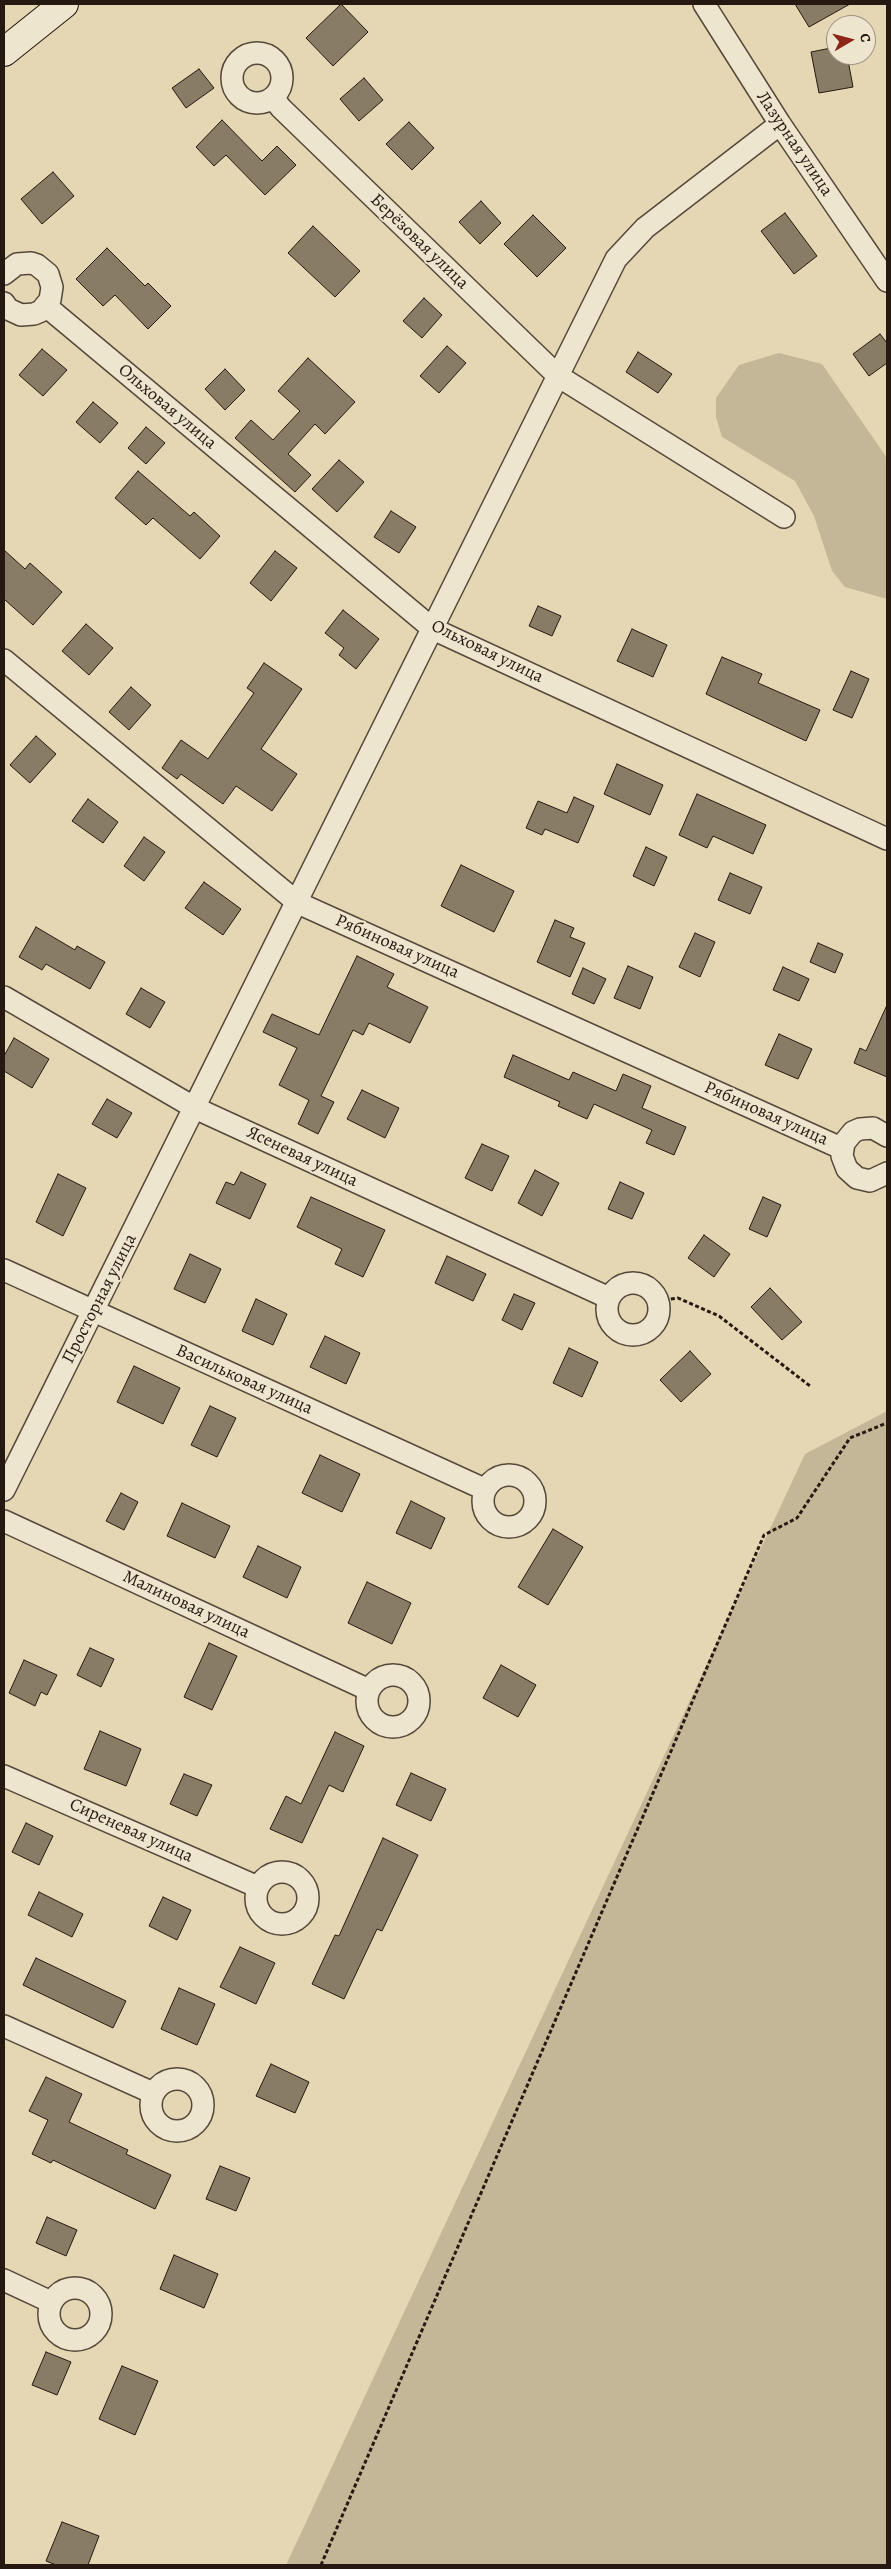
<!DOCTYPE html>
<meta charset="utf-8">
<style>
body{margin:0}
#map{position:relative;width:891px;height:2569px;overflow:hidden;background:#e5d7b3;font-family:Alegreya,serif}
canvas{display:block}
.frame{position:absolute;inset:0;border:5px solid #251911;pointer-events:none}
.north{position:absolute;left:826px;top:15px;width:50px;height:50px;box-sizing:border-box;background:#eee5ce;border:1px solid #9e9382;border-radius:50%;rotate:82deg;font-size:14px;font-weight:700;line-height:20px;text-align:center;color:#251911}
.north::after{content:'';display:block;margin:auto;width:18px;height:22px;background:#8f2418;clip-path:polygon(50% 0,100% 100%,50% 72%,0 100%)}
</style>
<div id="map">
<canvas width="891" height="2569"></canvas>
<div class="frame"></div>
<div class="north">С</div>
</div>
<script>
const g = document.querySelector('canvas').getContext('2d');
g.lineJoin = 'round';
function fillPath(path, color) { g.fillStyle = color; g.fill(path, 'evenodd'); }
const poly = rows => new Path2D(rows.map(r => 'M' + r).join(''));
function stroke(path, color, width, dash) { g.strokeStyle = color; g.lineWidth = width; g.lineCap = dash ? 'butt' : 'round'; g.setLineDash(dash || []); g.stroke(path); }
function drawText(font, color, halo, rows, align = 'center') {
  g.font = font + ' Alegreya,serif'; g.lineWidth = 4; g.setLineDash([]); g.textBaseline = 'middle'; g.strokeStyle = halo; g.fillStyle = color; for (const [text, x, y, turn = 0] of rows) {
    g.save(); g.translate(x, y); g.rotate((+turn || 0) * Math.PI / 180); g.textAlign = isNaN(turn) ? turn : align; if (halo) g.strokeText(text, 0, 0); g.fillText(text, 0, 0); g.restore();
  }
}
fillPath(poly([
 [779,353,822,364,887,458,887,599,845,587,832,571,814,516,795,481,722,437,716,417,716,398,739,365],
 [887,1411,887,2565,286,2565,805,1454]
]), '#c4b797');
const building = poly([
 [341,4,368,32,333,66,306,38,341,4],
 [795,4,850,4,809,27,795,4],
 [836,47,836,55,847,55,853,87,819,93,811,52,836,47],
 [199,69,214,88,186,108,172,88,199,69],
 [364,78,383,100,359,121,340,99,364,78],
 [222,120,262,161,277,146,296,165,265,195,226,155,214,166,196,147,222,120],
 [409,122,434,148,412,170,386,144,409,122],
 [53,172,74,196,42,224,21,199,53,172],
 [481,201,501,223,480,244,459,222,481,201],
 [785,213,817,256,794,274,761,231,785,213],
 [533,215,566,248,537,277,504,244,533,215],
 [313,226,360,271,335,297,288,253,313,226],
 [107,248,145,286,148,283,171,306,148,329,115,295,103,306,76,279,107,248],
 [424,298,442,315,422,338,403,321,424,298],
 [880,334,887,343,887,363,869,376,853,354,880,334],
 [447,346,466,363,439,393,420,376,447,346],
 [42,349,67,370,43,396,19,375,42,349],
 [638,352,672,374,658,393,626,372,638,352],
 [308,358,355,402,325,434,315,424,288,454,311,475,295,492,235,438,251,420,273,440,300,411,278,391,308,358],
 [225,369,245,390,225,410,205,389,225,369],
 [93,402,118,423,100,443,76,422,93,402],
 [146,427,165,443,146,464,128,448,146,427],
 [339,460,364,482,337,512,312,489,339,460],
 [138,471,190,516,194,512,220,536,200,559,153,518,146,525,115,498,138,471],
 [391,511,416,527,399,553,374,537,391,511],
 [4,550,25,569,30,563,62,592,33,625,4,599,4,550],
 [275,551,297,568,271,601,250,583,275,551],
 [538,606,561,616,552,636,529,626,538,606],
 [343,610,379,639,356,669,339,655,344,648,325,633,343,610],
 [86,624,113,648,89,675,62,651,86,624],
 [632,629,667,645,653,677,617,661,632,629],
 [722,657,762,674,758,683,820,710,806,741,706,694,722,657],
 [264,663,302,689,261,749,297,774,272,811,236,786,223,804,181,774,177,779,162,768,181,740,208,759,254,693,247,688,264,663],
 [851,671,869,679,852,718,833,710,851,671],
 [131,687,151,705,129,730,109,712,131,687],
 [36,736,56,754,30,783,10,765,36,736],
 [617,764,663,785,650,815,604,794,617,764],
 [697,794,766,825,753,854,713,836,707,848,679,835,697,794],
 [574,797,594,806,578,843,545,829,542,835,526,828,538,801,567,813,574,797],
 [88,799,118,822,103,843,72,821,88,799],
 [144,837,165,852,144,881,124,866,144,837],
 [646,847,667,857,654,886,633,876,646,847],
 [461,865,514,891,494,932,441,906,461,865],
 [730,873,762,887,750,914,718,900,730,873],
 [204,882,241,909,223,935,185,908,204,882],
 [555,920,574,928,570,937,585,943,570,977,537,962,555,920],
 [36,927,75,950,77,946,105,962,90,989,46,964,42,970,19,957,36,927],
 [695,933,715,942,700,977,679,967,695,933],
 [818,943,843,954,835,973,810,962,818,943],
 [357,956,394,974,387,987,428,1007,410,1043,369,1023,363,1035,353,1030,321,1096,334,1102,318,1134,298,1124,309,1100,279,1085,297,1048,263,1032,272,1014,319,1035,357,956],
 [628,966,653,977,640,1009,614,998,628,966],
 [783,967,809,979,799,1001,773,990,783,967],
 [583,968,606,979,594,1004,572,994,583,968],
 [141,988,165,1002,150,1028,126,1014,141,988],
 [887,1005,887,1077,854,1063,860,1048,866,1051,887,1005],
 [779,1034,812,1049,798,1079,765,1065,779,1034],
 [14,1038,49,1059,32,1088,4,1071,4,1056,14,1038],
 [513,1055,569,1080,573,1072,616,1091,623,1074,651,1086,642,1108,686,1127,674,1155,646,1143,652,1130,594,1104,587,1119,558,1106,560,1102,504,1077,513,1055],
 [362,1090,399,1108,385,1138,347,1119,362,1090],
 [107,1099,132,1113,117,1138,92,1124,107,1099],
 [482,1144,509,1156,492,1191,465,1178,482,1144],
 [535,1170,559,1183,542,1216,518,1203,535,1170],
 [241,1172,266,1184,250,1219,216,1203,226,1182,234,1185,241,1172],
 [58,1174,86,1188,63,1236,36,1222,58,1174],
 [620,1182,644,1193,632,1219,608,1209,620,1182],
 [311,1197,385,1230,363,1277,335,1264,342,1249,297,1227,311,1197],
 [763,1197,781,1205,767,1237,749,1229,763,1197],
 [704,1235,730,1254,714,1277,688,1258,704,1235],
 [190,1254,221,1269,205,1303,174,1289,190,1254],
 [447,1256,486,1274,473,1301,435,1283,447,1256],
 [770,1288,802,1322,782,1340,751,1307,770,1288],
 [514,1294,535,1303,522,1330,502,1320,514,1294],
 [256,1299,287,1314,273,1345,242,1331,256,1299],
 [325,1336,360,1353,346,1384,310,1367,325,1336],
 [569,1348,598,1362,582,1397,553,1383,569,1348],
 [690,1351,711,1374,681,1402,660,1380,690,1351],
 [134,1366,180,1388,163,1424,117,1402,134,1366],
 [210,1406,236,1418,217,1457,191,1445,210,1406],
 [320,1455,360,1474,342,1512,302,1493,320,1455],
 [121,1493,138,1502,124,1530,106,1521,121,1493],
 [411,1501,445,1518,431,1549,396,1533,411,1501],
 [182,1503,230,1526,215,1558,167,1536,182,1503],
 [553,1529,583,1547,548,1605,518,1587,553,1529],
 [258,1546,301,1567,287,1598,243,1577,258,1546],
 [367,1582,411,1603,392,1644,348,1623,367,1582],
 [209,1643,237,1656,212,1710,184,1697,209,1643],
 [90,1648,114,1659,101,1687,77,1675,90,1648],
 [24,1660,57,1675,47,1695,41,1692,35,1706,9,1693,24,1660],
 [501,1665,536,1685,518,1717,483,1698,501,1665],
 [100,1731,141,1749,126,1786,84,1769,100,1731],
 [335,1732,364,1746,343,1792,329,1785,302,1843,270,1829,286,1796,301,1804,335,1732],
 [411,1773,446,1789,431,1821,396,1805,411,1773],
 [184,1774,212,1785,197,1816,170,1804,184,1774],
 [26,1823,53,1836,39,1865,12,1852,26,1823],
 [383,1838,418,1855,382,1931,377,1929,344,1999,312,1984,335,1935,339,1936,383,1838],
 [39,1892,83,1914,72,1937,28,1915,39,1892],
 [163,1897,191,1910,177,1940,149,1926,163,1897],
 [240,1947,275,1963,256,2004,220,1987,240,1947],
 [36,1958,126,2001,113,2028,23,1985,36,1958],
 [179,1988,215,2004,197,2045,161,2029,179,1988],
 [271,2064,309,2082,295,2113,256,2096,271,2064],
 [46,2077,82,2094,69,2122,128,2150,126,2154,171,2175,155,2209,53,2160,51,2163,32,2154,48,2120,29,2111,46,2077],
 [220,2166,250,2178,236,2211,206,2199,220,2166],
 [47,2217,77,2230,66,2256,36,2243,47,2217],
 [174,2255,218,2274,204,2308,160,2289,174,2255],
 [46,2352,71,2362,57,2395,32,2385,46,2352],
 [122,2366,158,2381,135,2435,99,2419,122,2366],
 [62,2522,99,2536,88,2565,56,2565,46,2561,62,2522]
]);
fillPath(building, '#897c65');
stroke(building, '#251911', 1);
const street = poly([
 [704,4,780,124,887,281],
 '232 78a25 25 0 1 1 50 0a25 25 0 1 1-50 0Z',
 [273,98,281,108,558,376,784,517],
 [4,274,17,264,31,263,37,265,48,274,52,287,50,300,41,311,34,314,21,315,8,309,4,303],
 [46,306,433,629,887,839],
 [4,660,298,903,843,1149],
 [4,997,195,1108,609,1298],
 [887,1136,873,1128,860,1129,853,1132,844,1143,842,1156,847,1169,857,1178,870,1181,887,1173],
 [4,1270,484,1489],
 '607 1309a26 26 0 1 1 52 0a26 26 0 1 1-52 0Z',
 '483 1501a26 26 0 1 1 52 0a26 26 0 1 1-52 0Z',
 [4,1490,616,259,645,228,780,124],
 [4,1521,369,1690],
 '367 1701a26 26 0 1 1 52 0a26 26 0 1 1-52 0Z',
 [4,1776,258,1887],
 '256 1898a26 26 0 1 1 52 0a26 26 0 1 1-52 0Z',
 [4,2026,153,2093],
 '151 2105a26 26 0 1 1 52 0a26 26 0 1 1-52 0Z',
 [4,2280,51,2302],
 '49 2314a26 26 0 1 1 52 0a26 26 0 1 1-52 0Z'
]);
const secondary = poly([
 [4,52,64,4]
]);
stroke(street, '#55483a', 24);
stroke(secondary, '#251911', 30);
stroke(poly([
 [658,1301,678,1298,719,1316,810,1386],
 [321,2565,764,1535,797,1518,850,1438,887,1423]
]), '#251911', 3, [4, 2.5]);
stroke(street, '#eee5ce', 21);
stroke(secondary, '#eee5ce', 28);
drawText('18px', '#251911', '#eee5ce', [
 ["Лазурная улица",794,144,56],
 ["Берёзовая улица",419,242,44],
 ["Ольховая улица",167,407,40],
 ["Ольховая улица",487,652,26],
 ["Рябиновая улица",397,947,24],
 ["Рябиновая улица",766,1114,24],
 ["Ясеневая улица",302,1157,25],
 ["Просторная улица",100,1299,-63],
 ["Васильковая улица",244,1380,24],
 ["Малиновая улица",186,1605,25],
 ["Сиреневая улица",131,1831,24]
]);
</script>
